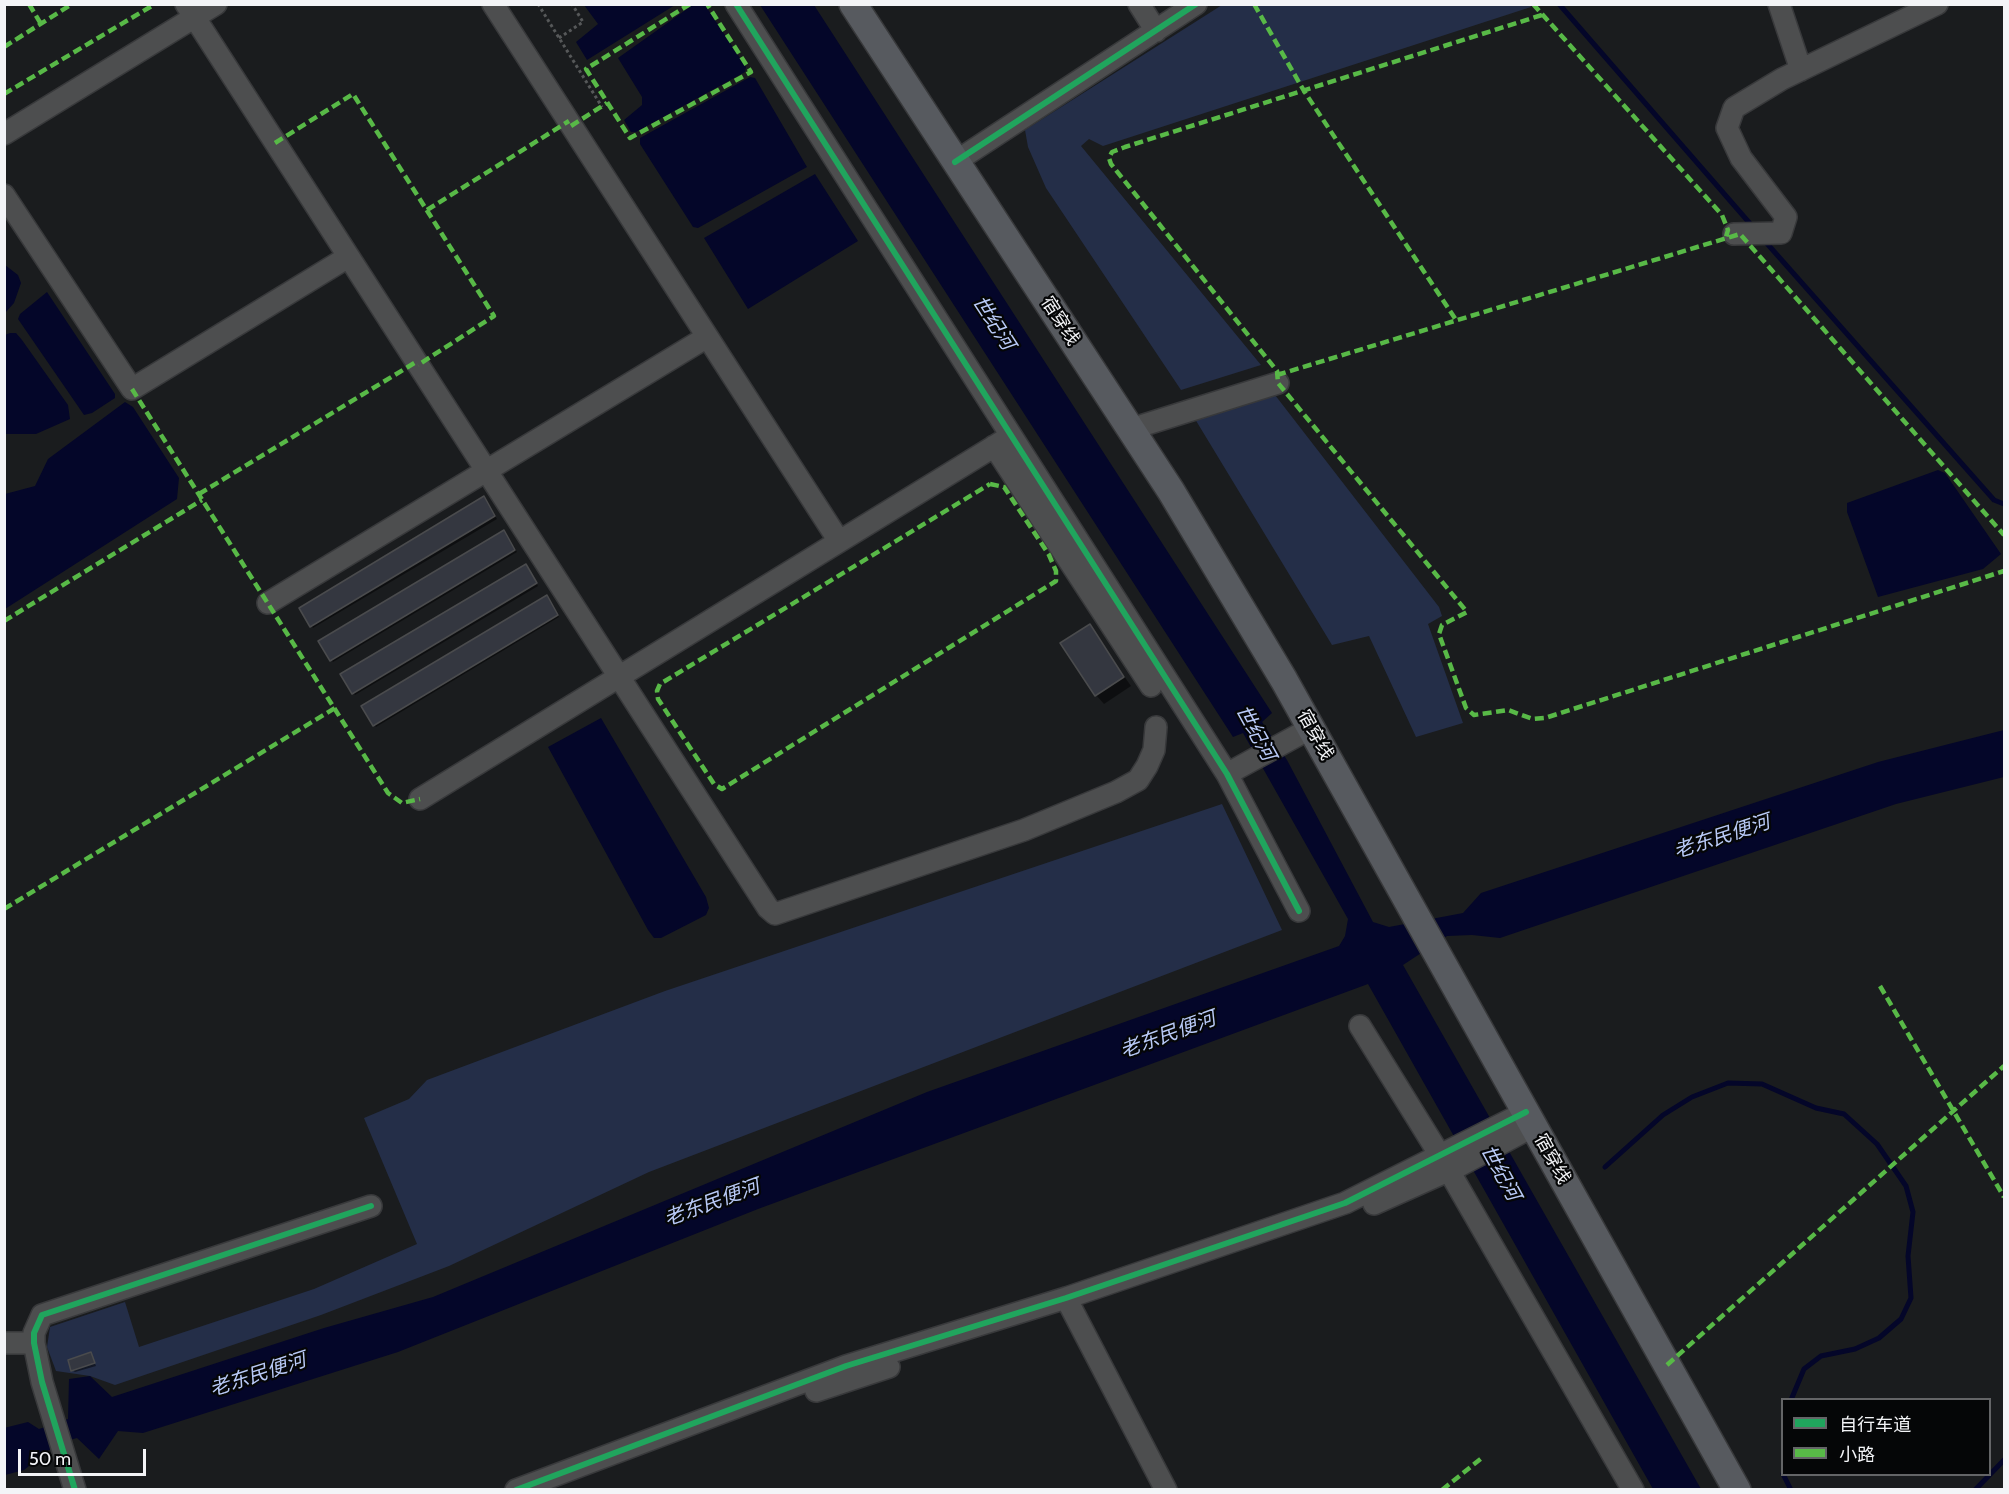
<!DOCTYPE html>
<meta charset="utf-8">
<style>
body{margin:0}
#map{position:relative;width:2009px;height:1494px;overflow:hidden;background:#1a1c1e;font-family:Cabin,"Noto Sans SC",sans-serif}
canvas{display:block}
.frame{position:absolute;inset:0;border:6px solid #f3f4f7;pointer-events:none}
.legend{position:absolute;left:1781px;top:1398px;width:210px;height:78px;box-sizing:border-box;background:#050607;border:2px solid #646567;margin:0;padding:8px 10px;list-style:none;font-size:18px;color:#f3f4f7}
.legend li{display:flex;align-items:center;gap:12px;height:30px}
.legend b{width:30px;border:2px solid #646567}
.scale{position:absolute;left:18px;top:1449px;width:128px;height:27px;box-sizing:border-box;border:3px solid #f3f4f7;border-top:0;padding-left:8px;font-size:18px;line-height:21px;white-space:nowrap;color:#f3f4f7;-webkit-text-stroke:4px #050607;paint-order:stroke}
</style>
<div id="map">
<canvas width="2009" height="1494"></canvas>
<div class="frame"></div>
<ul class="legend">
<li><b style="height:8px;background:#20a55d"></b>自行车道</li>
<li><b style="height:8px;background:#58b947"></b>小路</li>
</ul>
<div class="scale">50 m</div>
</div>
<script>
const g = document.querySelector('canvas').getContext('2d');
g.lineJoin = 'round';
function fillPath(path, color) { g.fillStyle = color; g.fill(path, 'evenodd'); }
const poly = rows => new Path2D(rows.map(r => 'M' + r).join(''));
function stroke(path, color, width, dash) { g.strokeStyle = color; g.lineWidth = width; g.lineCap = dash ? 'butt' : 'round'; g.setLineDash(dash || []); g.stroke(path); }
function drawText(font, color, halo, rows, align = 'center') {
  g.font = font + ' Cabin,"Noto Sans SC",sans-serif'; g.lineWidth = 4.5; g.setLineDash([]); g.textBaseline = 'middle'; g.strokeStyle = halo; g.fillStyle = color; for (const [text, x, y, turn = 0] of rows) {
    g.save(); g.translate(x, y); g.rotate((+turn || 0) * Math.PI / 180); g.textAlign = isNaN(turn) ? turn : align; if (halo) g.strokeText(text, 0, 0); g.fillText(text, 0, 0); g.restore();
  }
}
fillPath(poly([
 [1529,4,1531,7,1103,146,1089,139,1081,146,1261,365,1181,390,1046,188,1028,147,1025,130,1222,5],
 [1266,395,1275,395,1439,607,1442,616,1428,624,1463,723,1416,737,1369,636,1332,645,1195,419],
 [1222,804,1282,930,649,1172,449,1266,321,1315,115,1385,90,1376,56,1371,47,1347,50,1327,125,1302,139,1347,314,1289,417,1244,364,1118,409,1099,427,1080,665,991]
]), '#242e48');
fillPath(poly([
 [694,4,705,5,746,67,745,72,636,132,631,132,624,120,642,105,642,97,618,58],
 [584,5,675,5,587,60,576,42,598,24],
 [760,5,814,5,1272,713,1262,722,1287,760,1373,922,1389,927,1463,913,1481,893,1878,762,2004,730,2004,777,1896,804,1500,938,1472,935,1447,936,1403,965,1701,1489,1653,1489,1368,984,758,1209,398,1352,143,1433,118,1431,99,1459,77,1438,58,1443,24,1470,5,1475,4,1428,28,1422,39,1429,68,1419,69,1379,90,1376,112,1397,324,1328,433,1297,927,1092,1339,946,1345,936,1348,919,1243,733,1233,737],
 [750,77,755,78,807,167,698,228,693,227,640,144,640,138],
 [815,174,858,241,748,309,704,238],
 [5,265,18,275,21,283,14,303,5,313],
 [47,292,115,394,115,398,92,413,84,415,18,319,20,314],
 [10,333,16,333,22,340,68,405,70,419,36,434,5,434,5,335],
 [125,402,133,407,179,478,177,499,5,609,5,494,35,486,48,459],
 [1938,470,1945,473,2001,554,1983,569,1878,597,1847,512,1847,503],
 [601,718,706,897,709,908,706,915,661,938,654,938,648,930,548,747]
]), '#040629');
fillPath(poly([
 [486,501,497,519,313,628,311,626,301,608],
 [506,534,517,552,333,662,331,660],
 [528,568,538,586,355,695,353,693],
 [549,599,559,617,376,727,374,725],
 [1089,626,1131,686,1104,704,1096,695],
 [91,1354,96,1366,75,1372,72,1370]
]), '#0007');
stroke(poly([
 [1559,4,1753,227],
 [1763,239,1994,500,2004,504],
 [1605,1167,1663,1115,1692,1097,1728,1083,1762,1084,1816,1108,1844,1114,1877,1144,1906,1186,1913,1212,1908,1256,1911,1298,1901,1319,1879,1338,1855,1349,1821,1356,1804,1369,1791,1400],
 [1783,1474,1791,1490],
 [1975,1490,2004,1460]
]), '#040629', 5);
const building = poly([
 [484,496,495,516,310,627,299,608,484,496],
 [504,530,515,550,330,661,318,641,504,530],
 [526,564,537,583,352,694,340,674,526,564],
 [547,595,558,615,373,726,361,706,547,595],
 [1090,624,1124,677,1095,696,1060,643,1090,624],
 [91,1352,95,1363,71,1371,68,1360,91,1352]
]);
fillPath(building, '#343740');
stroke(building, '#4a4b4d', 1.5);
const minor = poly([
 [186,4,768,908,775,914,1024,830,1116,792,1138,780,1147,766,1154,750,1156,727],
 [493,4,839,541],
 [736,4,1227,774,1299,911],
 [1139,4,1156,31],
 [1779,4,1801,70],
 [4,134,216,4],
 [955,162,1196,4],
 [4,195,132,389,348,257],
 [1734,234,1781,233,1786,217,1741,158,1727,128,1734,108,1782,79,1937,4],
 [1131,429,1278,383],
 [994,446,1151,686],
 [268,603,707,337],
 [1227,774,1311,728],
 [420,799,1011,436],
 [1360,1026,1441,1157,1633,1490],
 [1374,1204,1459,1166,1534,1126],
 [1066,1298,1166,1490],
 [4,1343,34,1343],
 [816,1391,889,1367],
 [75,1490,42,1382,34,1343,34,1333,42,1315,371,1206],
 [516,1490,846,1366,1066,1298,1345,1203,1526,1112]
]);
const major = poly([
 [853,4,1171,491,1284,680,1737,1490]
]);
stroke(minor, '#38393b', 24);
stroke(major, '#38393b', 30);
stroke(poly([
 [538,4,602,107],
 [559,38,583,22,572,4]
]), '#565859', 3, [3, 3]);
stroke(minor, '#4d4e4f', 21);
stroke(major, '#575a5f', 27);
stroke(poly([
 [29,4,41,24],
 [690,4,586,69,630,138,751,72,707,4],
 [1254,4,1304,91,1456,320],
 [1533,4,1722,215,1728,230,1726,237],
 [1542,15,1125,147,1112,152,1109,158,1111,164,1277,371,1278,383,1467,612,1442,625,1439,634,1466,708,1474,715,1508,710,1533,719,1545,718,2004,571],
 [4,47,72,4],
 [4,94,155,4],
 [571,126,607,103],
 [275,143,353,94,494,316,418,365],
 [427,210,569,121],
 [1277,375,1740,234,2004,535],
 [132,389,388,793,402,803,420,799],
 [990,484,1004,487,1049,555,1056,571,1056,581,722,789,714,784,658,699,657,691,660,684,990,484],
 [199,494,416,362],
 [4,621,202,500],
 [4,909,335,708],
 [1880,986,2004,1197],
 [1667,1365,2004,1066],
 [1442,1490,1483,1457]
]), '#58b947', 4.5, [9, 4.5]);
stroke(poly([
 [736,4,1227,774,1299,911],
 [955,162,1196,4],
 [75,1490,42,1382,34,1343,34,1333,42,1315,371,1206],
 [516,1490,846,1366,1066,1298,1345,1203,1526,1112]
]), '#20a55d', 6);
drawText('18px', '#f3f4f7', '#050607', [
 ["宿穿线",1060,321,57],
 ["宿穿线",1315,735,61],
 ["宿穿线",1552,1159,61]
]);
drawText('italic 20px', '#b9caf7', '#050607', [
 ["世纪河",993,323,57],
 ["世纪河",1255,733,61],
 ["老东民便河",1722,837,-18],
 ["老东民便河",1168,1035,-20],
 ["世纪河",1500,1173,61],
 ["老东民便河",712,1203,-20],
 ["老东民便河",258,1375,-18]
]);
</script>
